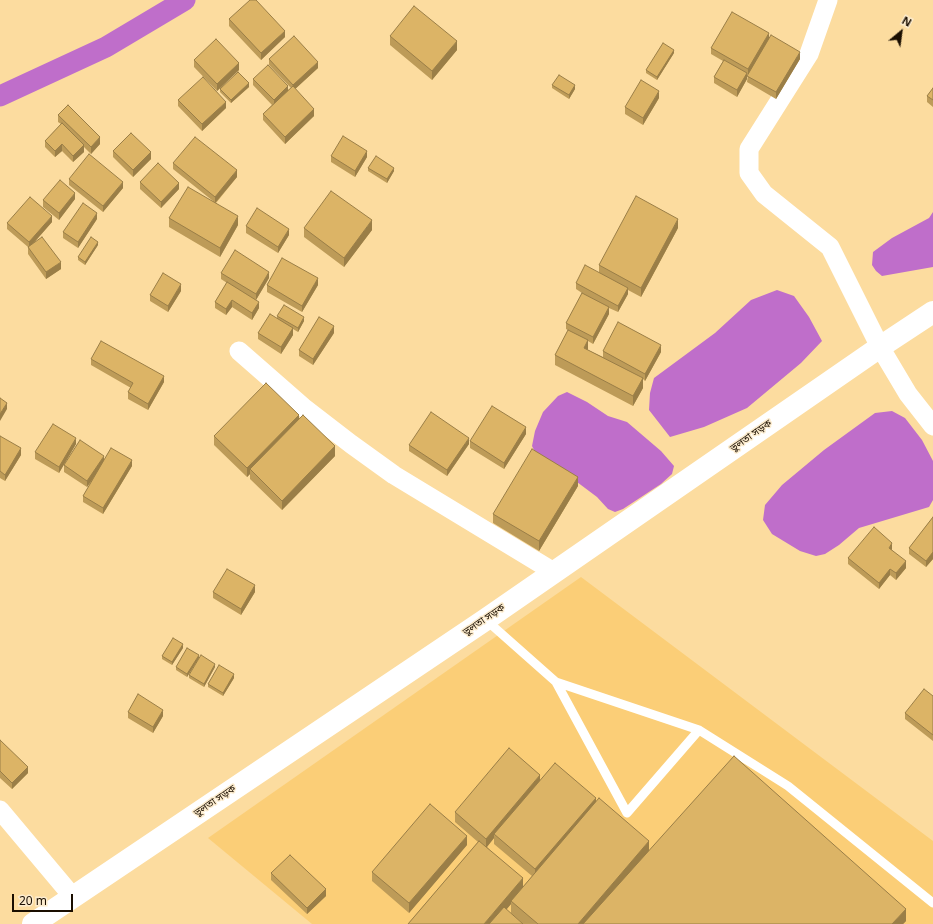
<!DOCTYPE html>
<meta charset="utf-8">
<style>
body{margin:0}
#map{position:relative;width:933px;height:924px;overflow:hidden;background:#fcdc9f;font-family:"Noto Sans",sans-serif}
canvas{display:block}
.north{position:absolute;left:881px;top:12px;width:40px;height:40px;-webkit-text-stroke:3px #fcecce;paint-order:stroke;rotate:29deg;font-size:11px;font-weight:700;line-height:16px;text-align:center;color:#1a0e00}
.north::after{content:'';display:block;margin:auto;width:14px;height:18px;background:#1a0e00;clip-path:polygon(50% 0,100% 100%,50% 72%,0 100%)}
.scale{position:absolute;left:12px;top:894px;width:61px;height:18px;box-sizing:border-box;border:2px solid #1a0e00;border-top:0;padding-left:5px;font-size:12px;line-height:14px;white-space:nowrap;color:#1a0e00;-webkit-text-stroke:3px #fcecce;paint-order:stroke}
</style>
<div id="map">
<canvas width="933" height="924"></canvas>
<div class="north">N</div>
<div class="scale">20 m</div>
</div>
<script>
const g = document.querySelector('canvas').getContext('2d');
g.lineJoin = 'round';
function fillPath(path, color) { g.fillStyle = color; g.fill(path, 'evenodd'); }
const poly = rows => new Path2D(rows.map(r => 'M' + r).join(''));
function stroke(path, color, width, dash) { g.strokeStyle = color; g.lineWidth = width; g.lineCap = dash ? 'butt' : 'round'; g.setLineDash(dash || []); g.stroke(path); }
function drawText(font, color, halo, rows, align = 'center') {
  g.font = font + ' "Noto Sans","Noto Sans Bengali",sans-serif'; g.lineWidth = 3; g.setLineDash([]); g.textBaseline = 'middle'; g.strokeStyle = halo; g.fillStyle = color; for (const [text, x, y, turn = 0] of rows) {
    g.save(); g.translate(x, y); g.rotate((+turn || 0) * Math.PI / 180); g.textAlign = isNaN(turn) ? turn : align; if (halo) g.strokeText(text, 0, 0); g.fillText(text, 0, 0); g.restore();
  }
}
fillPath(poly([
 [581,577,933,841,933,924,312,924,208,838]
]), '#fbce77');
fillPath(poly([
 [933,212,933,267,882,276,876,271,872,265,873,252,892,238,929,218],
 [777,290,794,296,809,317,822,341,801,363,747,408,704,427,670,437,649,410,650,393,654,378,715,333,751,300],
 [567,392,587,402,608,416,627,422,661,451,674,466,672,474,661,484,623,509,615,512,608,509,597,497,577,482,537,456,532,446,535,431,543,412,558,396],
 [892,411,905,418,922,440,933,461,933,500,929,507,859,528,839,545,825,554,816,556,800,551,772,534,763,520,765,505,782,485,824,450,875,413]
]), '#bf6eca');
stroke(poly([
 [0,96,106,47,185,0]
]), '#bf6eca', 21);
stroke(poly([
 [486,620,556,682,627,813,699,730],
 [556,682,699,730,788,786,933,903]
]), '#fff', 9);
stroke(poly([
 [828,0,809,54,749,149,749,173,764,194,830,247,880,347,908,394,933,426],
 [239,351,303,407,351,444,394,475,554,572],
 [0,810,73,897]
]), '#fff', 19);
stroke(poly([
 [33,924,485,620,880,347,933,312]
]), '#fff', 22);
fillPath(poly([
 [229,19,285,37,261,60,229,26],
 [390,36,457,50,432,80,390,45],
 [769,39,800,59,776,99,747,82,748,75,747,74,747,79,737,97,714,83,714,77,723,61,711,54,711,48],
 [674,53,657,80,646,73,646,70],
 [269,59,318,68,295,89,314,116,285,144,263,120,263,114,272,105,253,85,253,79,288,90,291,88,269,65],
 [194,60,239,70,217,91,194,67],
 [552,85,575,89,569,99,552,88],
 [249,87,231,103,220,92,220,89],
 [933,88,933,107,927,102,927,96],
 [659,98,643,125,625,114,625,107],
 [178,100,226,108,202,131,178,106],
 [58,115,100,144,91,154,84,147,84,152,73,162,62,151,55,157,45,147,45,141,61,124,58,122],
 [113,151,151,159,133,177,113,157],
 [331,156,367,157,355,177,331,162],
 [173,163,237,177,216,203,238,225,220,257,169,227,169,218,213,201,173,169],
 [368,168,394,171,387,183,368,171],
 [69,179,123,188,103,212,69,185],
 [140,182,179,189,161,208,140,189],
 [75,199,59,220,43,207,43,200],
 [97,219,78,248,63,238,63,232],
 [52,222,33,244,61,269,46,279,28,254,28,247,7,229,7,223],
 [246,226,289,235,278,253,246,233],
 [304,228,372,230,344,267,304,237],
 [678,228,641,297,628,290,628,294,618,312,609,308,609,314,593,344,588,341,588,350,603,357,603,351,661,352,645,381,643,379,643,388,633,406,555,365,555,355,568,330,566,329,566,323,582,293,576,289,576,283,599,272,599,265],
 [98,245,85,265,78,260,78,257],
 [221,273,269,278,256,300,259,308,252,320,232,307,226,315,215,308,215,302,227,283,221,279],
 [267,285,318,285,302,312,267,292],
 [181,291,168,312,150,301,150,295],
 [277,316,304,321,298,332,293,329,293,335,281,354,258,339,258,333,277,318],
 [334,333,313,365,299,356,299,350],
 [91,359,164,382,148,410,128,399,128,392,131,388,91,365],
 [299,419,335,456,282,510,250,479,250,474,247,477,214,445,214,436],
 [526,434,504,469,470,448,470,441],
 [0,436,21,455,5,481,0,478],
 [76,444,59,473,35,459,35,452],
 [469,444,447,476,409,451,409,445],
 [104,460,132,466,103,514,83,502,83,496,92,481,87,487,64,472,64,465],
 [578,486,539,551,493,523,493,514],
 [933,517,933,559,926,567,909,554,909,548],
 [892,549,892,550,906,568,896,580,890,575,879,589,848,564,848,558],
 [213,592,255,592,241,615,213,598],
 [183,648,172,665,162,659,162,656],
 [199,658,187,677,176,670,176,667],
 [215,667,204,687,189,678,189,675],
 [234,678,223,696,208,687,208,684],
 [933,696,933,741,905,719,905,713],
 [128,712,163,716,153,733,128,718],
 [0,740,28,773,12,789,0,778],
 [540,781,596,801,649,850,906,921,903,924,523,924,511,913,511,904,506,910,408,924,478,842,455,822,455,812],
 [494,838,494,844,532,876,523,887,487,847],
 [467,845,409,913,372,881,372,872],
 [271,873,326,896,307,914,271,880]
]), '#bd9b58');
fillPath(poly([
 [285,31,285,37,261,60,261,53],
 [769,33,769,39,748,75,748,69],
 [457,41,457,50,432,80,432,71],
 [674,50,674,53,657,80,657,77],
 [800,52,800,59,776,99,776,92],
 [318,62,318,68,293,91,293,85],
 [239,63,239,70,217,91,217,84],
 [747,73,747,79,737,97,737,90],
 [249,83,249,87,231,103,231,100],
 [575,85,575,89,569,99,569,95],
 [288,86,288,92,274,106,274,100],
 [659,91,659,98,643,125,643,118],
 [226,102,226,108,202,131,202,124],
 [314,109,314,116,285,144,285,137],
 [100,137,100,144,91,154,91,147],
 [62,144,62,151,55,157,55,151],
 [84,145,84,152,73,162,73,156],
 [367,151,367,157,355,177,355,171],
 [151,152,151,159,133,177,133,170],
 [394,168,394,171,387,183,387,179],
 [237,170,237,177,215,203,215,197],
 [123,182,123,188,103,212,103,206],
 [179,183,179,189,161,208,161,202],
 [75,193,75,199,59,220,59,213],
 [97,213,97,219,78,248,78,242],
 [52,216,52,222,29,248,29,242],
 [238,216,238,225,220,257,220,248],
 [678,219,678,228,641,297,641,288],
 [372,220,372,230,344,267,344,258],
 [289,229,289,235,278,253,278,247],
 [98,242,98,245,85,265,85,262],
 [61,262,61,269,46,279,46,272],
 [269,272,269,278,256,300,256,294],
 [318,278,318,285,302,312,302,306],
 [181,284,181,291,168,312,168,306],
 [628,288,628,294,618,312,618,306],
 [232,300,232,307,226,315,226,309],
 [259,302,259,308,252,320,252,313],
 [609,307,609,314,593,344,593,337],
 [304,317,304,321,298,332,298,328],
 [334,326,334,333,313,365,313,359],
 [293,328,293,335,281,354,281,347],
 [588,340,588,349,584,357,584,348],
 [661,345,661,352,645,381,645,374],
 [164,376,164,382,148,410,148,404],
 [643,378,643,388,633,406,633,396],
 [7,403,7,409,0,421,0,414],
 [299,415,299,424,250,469,250,474,247,477,247,468],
 [526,427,526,434,504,469,504,463],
 [76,438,76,444,59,473,59,467],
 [469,438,469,444,447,476,447,470],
 [335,446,335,456,282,510,282,501],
 [21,448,21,455,5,481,5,475],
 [104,456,104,462,87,487,87,481],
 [132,460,132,466,103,514,103,508],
 [578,477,578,486,539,551,539,541],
 [892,543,892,549,889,554,889,548],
 [933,552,933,559,926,567,926,561],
 [906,561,906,568,896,580,896,573],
 [890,569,890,575,879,589,879,583],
 [255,585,255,592,241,615,241,609],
 [183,644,183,648,172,665,172,662],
 [199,655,199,658,187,677,187,674],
 [215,664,215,667,204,687,204,684],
 [234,674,234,678,223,696,223,693],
 [163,710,163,716,153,733,153,727],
 [28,767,28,773,12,789,12,783],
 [540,775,540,784,494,834,494,838,486,848,486,839],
 [596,798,596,808,535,879,535,869],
 [467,836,467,845,409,913,409,903],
 [649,841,649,853,588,924,578,924],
 [523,878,523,890,511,901,511,904,494,924,484,924],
 [326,889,326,896,307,914,307,908],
 [906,909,906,921,903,924,892,924]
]), '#9a7e47');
const building = poly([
 [250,0,256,0,285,31,261,53,229,19,250,0],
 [414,6,457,41,432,71,390,36,414,6],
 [732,12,769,33,748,69,711,48,732,12],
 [771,35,800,52,776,92,747,76,771,35],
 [294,36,318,62,293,85,269,59,294,36],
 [216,39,239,63,217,84,194,60,216,39],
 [663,43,674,50,657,77,646,70,663,43],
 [724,60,747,73,737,90,714,77,724,60],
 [268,65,288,86,274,100,253,79,268,65],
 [238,72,249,83,231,100,220,89,238,72],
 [559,75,575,85,569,95,552,85,559,75],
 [203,77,226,102,202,124,178,100,203,77],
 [641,80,659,91,643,118,625,107,641,80],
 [293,86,314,109,285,137,263,114,293,86],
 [933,88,933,100,927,96,933,88],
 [68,105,100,137,91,147,58,115,68,105],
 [62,123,84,145,73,156,62,144,55,151,45,141,62,123],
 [131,133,151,152,133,170,113,151,131,133],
 [343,136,367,151,355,171,331,156,343,136],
 [195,137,237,170,215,197,173,163,195,137],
 [89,154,123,182,103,206,69,179,89,154],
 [376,156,394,168,387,179,368,168,376,156],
 [158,163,179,183,161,202,140,182,158,163],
 [60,180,75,193,59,213,43,200,60,180],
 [188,187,238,216,220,248,169,218,188,187],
 [331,191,372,220,344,258,304,228,331,191],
 [636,196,678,219,641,288,599,265,636,196],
 [30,197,52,216,29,242,7,223,30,197],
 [83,203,97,213,78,242,63,232,83,203],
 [257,208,289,229,278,247,246,226,257,208],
 [42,237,61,262,46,272,28,247,42,237],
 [91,237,98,242,85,262,78,257,91,237],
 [235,250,269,272,256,294,221,273,235,250],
 [282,258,318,278,302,306,267,285,282,258],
 [585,265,628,288,618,306,576,283,585,265],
 [163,273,181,284,168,306,150,295,163,273],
 [227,282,259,302,252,313,232,300,226,309,215,302,227,282],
 [582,293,609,307,593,337,566,323,582,293],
 [284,305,304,317,298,328,277,316,284,305],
 [270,314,293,328,281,347,258,333,270,314],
 [319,317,334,326,313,359,299,350,319,317],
 [618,322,661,345,645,374,603,351,618,322],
 [568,330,588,340,584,348,643,378,633,396,555,355,568,330],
 [101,341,164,376,148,404,128,392,133,383,91,359,101,341],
 [266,383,299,415,247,468,214,436,266,383],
 [0,398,7,403,0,414,0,398],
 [492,406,526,427,504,463,470,441,492,406],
 [431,412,469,438,447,470,409,445,431,412],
 [303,415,335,446,282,501,250,469,303,415],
 [53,424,76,438,59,467,35,452,53,424],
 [0,436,21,448,5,475,0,471,0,436],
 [80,440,104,456,87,481,64,465,80,440],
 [111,448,132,460,103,508,83,496,111,448],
 [532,449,578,477,539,541,493,514,532,449],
 [933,517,933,552,926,561,909,548,933,517],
 [874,527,892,543,889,548,906,561,896,573,890,569,879,583,848,558,874,527],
 [227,569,255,585,241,609,213,592,227,569],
 [173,638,183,644,172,662,162,656,173,638],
 [187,648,199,655,187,674,176,667,187,648],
 [201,655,215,664,204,684,189,675,201,655],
 [219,665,234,674,223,693,208,684,219,665],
 [924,689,933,696,933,735,905,713,924,689],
 [138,694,163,710,153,727,128,712,138,694],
 [0,740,28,767,12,783,0,771,0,740],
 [509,748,540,775,486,839,455,812,509,748],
 [734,756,906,909,892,924,583,924,734,756],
 [555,763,596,798,535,869,494,834,555,763],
 [599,798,649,841,578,924,538,924,511,901,599,798],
 [430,804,467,836,409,903,372,872,430,804],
 [479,841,523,878,484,924,408,924,479,841],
 [290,855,326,889,307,908,271,873,290,855],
 [504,907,523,924,489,924,504,907]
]);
fillPath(building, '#dcb466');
stroke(building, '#9a7e47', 1);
drawText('10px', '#1a0e00', '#fcecce', [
 ["ভুলতা সড়ক",751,436,-35],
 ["ভুলতা সড়ক",484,620,-34],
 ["ভুলতা সড়ক",215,801,-34]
]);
</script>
